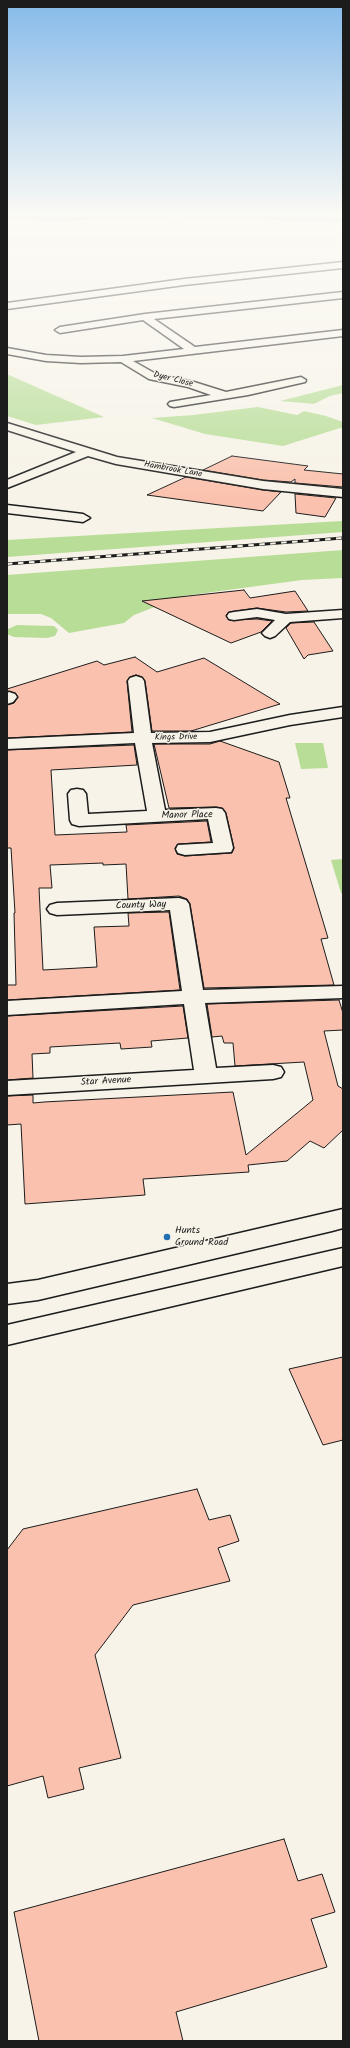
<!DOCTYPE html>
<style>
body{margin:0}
#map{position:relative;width:350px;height:2048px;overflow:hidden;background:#f7f3e8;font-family:Kalam,sans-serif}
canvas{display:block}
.frame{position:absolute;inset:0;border:8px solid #1c1c1c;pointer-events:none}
</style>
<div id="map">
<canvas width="350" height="2048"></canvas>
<div class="frame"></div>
</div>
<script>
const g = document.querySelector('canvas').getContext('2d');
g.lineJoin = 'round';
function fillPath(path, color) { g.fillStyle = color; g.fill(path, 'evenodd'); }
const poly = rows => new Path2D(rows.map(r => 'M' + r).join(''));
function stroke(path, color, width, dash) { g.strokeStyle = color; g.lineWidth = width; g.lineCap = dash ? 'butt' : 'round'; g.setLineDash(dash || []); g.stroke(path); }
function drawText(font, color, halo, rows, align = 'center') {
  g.font = font + ' Kalam,sans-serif'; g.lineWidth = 3; g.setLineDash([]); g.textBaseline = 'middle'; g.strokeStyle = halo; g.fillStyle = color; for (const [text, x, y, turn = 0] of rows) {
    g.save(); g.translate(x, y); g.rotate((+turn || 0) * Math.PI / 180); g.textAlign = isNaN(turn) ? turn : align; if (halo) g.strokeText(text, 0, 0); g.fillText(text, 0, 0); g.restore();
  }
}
fillPath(poly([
 [7,213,343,213,343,218,176,217,28,218,7,217],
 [7,375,9,375,104,417,36,425,7,416],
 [343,385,343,393,330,396,314,404,280,401],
 [258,407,297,415,304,411,326,416,343,422,343,429,340,428,283,446,205,434,152,418,193,415],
 [343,521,343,532,7,557,7,540],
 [343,550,343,578,302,580,183,596,134,615,124,623,69,633,51,618,41,614,7,614,7,575],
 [17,625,54,626,58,630,55,636,47,638,14,637,7,634,8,629],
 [295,743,323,743,328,768,301,769],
 [343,859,343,893,341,893,331,860]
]), '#b8dd97');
stroke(poly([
 [7,215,47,219,177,215,343,220]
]), '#63819a', 4);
const building = poly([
 [232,456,308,466,304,470,343,474,343,487,295,483,295,479,291,482,263,480,203,470,232,456],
 [186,477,263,490,281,492,263,511,147,495,186,477],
 [295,494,336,498,325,517,296,513,295,494],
 [244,590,250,598,295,591,308,611,286,612,257,608,229,612,226,615,229,620,257,619,272,621,261,632,231,643,142,601,244,590],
 [314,622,333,651,308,655,304,659,286,628,291,623,314,622],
 [135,657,157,672,204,658,280,704,191,731,152,731,145,681,142,677,136,675,130,677,127,681,132,732,7,738,7,705,14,703,18,697,15,693,7,691,7,689,97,661,104,665,135,657],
 [220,741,279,762,290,798,286,798,328,938,321,939,334,985,204,988,190,904,187,899,179,896,128,899,126,864,103,865,103,863,50,865,52,888,39,888,43,970,97,967,94,927,129,926,128,913,169,912,180,990,7,1000,7,985,16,985,14,913,15,913,11,848,7,848,7,750,134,745,137,765,51,770,55,835,127,832,126,825,207,821,211,842,178,844,175,848,177,854,185,856,232,853,234,848,226,813,222,808,216,807,169,808,154,744,210,744,220,741],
 [339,1000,343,1013,343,1030,324,1031,338,1086,343,1089,343,1130,324,1148,310,1141,287,1161,248,1165,249,1172,143,1179,145,1195,25,1204,21,1124,7,1125,7,1096,33,1095,33,1103,44,1102,233,1092,246,1155,313,1100,304,1062,235,1066,233,1043,224,1043,222,1036,212,1037,207,1004,339,1000],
 [183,1006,188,1038,151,1041,152,1047,121,1049,120,1043,50,1047,50,1053,32,1054,33,1078,7,1080,7,1016,183,1006],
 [343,1357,343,1440,323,1445,289,1369,343,1357],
 [197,1489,209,1520,230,1515,239,1541,218,1548,230,1581,133,1605,95,1655,121,1758,79,1768,84,1789,48,1798,43,1776,7,1786,7,1550,23,1529,197,1489],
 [284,1839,298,1881,322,1874,335,1912,311,1919,327,1967,176,2012,183,2041,39,2041,14,1912,284,1839]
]);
fillPath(building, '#fac2ae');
stroke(building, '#1c1c1c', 1);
const minor = poly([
 [343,262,343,268,184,285,7,309,7,303,184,279,343,262],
 [343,292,343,298,154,319,195,347,343,330,343,336,133,361,156,374,194,382,226,392,301,377,306,380,305,382,248,395,174,407,170,406,168,404,170,402,211,395,188,387,149,379,121,362,81,363,46,361,7,354,7,348,46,355,81,357,123,356,184,349,143,320,60,333,55,330,60,327,145,314,343,292],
 [7,423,117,457,263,481,343,489,343,497,263,489,116,464,88,456,7,488,7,480,76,452,7,430,7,423],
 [7,505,83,514,90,518,83,522,7,513,7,505],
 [257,609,286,614,343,610,343,618,290,622,275,636,270,638,265,636,262,633,275,620,257,617,234,620,229,619,227,616,229,613,234,612,257,609],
 [136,676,142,678,144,681,151,733,210,732,290,715,343,707,343,717,290,725,210,742,152,743,165,810,216,808,222,809,225,813,233,848,231,852,185,855,178,853,176,849,178,845,213,843,208,819,79,826,72,824,70,820,68,794,71,790,77,789,83,790,86,794,88,814,147,811,135,743,7,749,7,739,134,733,128,681,130,678,136,676],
 [9,692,15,694,17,697,13,702,7,704,7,693,9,692],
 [179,898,186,900,189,904,203,990,343,986,343,998,205,1003,216,1068,273,1065,281,1067,284,1072,281,1077,273,1079,7,1095,7,1081,194,1070,184,1004,7,1015,7,1001,182,991,170,910,57,915,50,913,47,909,50,905,57,903,179,898],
 [343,1209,343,1228,332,1231,38,1300,7,1304,7,1284,38,1280,343,1209],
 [343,1248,343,1266,7,1345,7,1325,343,1248]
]);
stroke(minor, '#1c1c1c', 3);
fillPath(minor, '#f7f3e8');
const rail = poly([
 [7,564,343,538]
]);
stroke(rail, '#1c1c1c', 3);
stroke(rail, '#f7f3e8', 2, [5.5]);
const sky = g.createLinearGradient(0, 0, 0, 500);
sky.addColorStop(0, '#85baea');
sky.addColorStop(0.43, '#fbfaf5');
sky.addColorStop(1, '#fbfaf500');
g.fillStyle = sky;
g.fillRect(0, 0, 350, 500);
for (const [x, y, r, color] of [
 [167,1237,4,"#1f6fb2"]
]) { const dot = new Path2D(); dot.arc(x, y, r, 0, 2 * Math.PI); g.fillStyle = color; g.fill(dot); stroke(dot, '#f7f3e8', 1.5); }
drawText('9px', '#1c1c1c', '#f7f3e8', [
 ["Dyer Close",173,380,14],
 ["Hambrook Lane",173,470,10],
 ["Kings Drive",176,738,-1]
]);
drawText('10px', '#1c1c1c', '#f7f3e8', [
 ["Manor Place",187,816,-1],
 ["County Way",141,906,-2],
 ["Star Avenue",106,1082,-3]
]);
drawText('10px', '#1c1c1c', '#f7f3e8', [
 ["Hunts",175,1231],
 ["Ground Road",175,1243]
], 'left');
</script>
